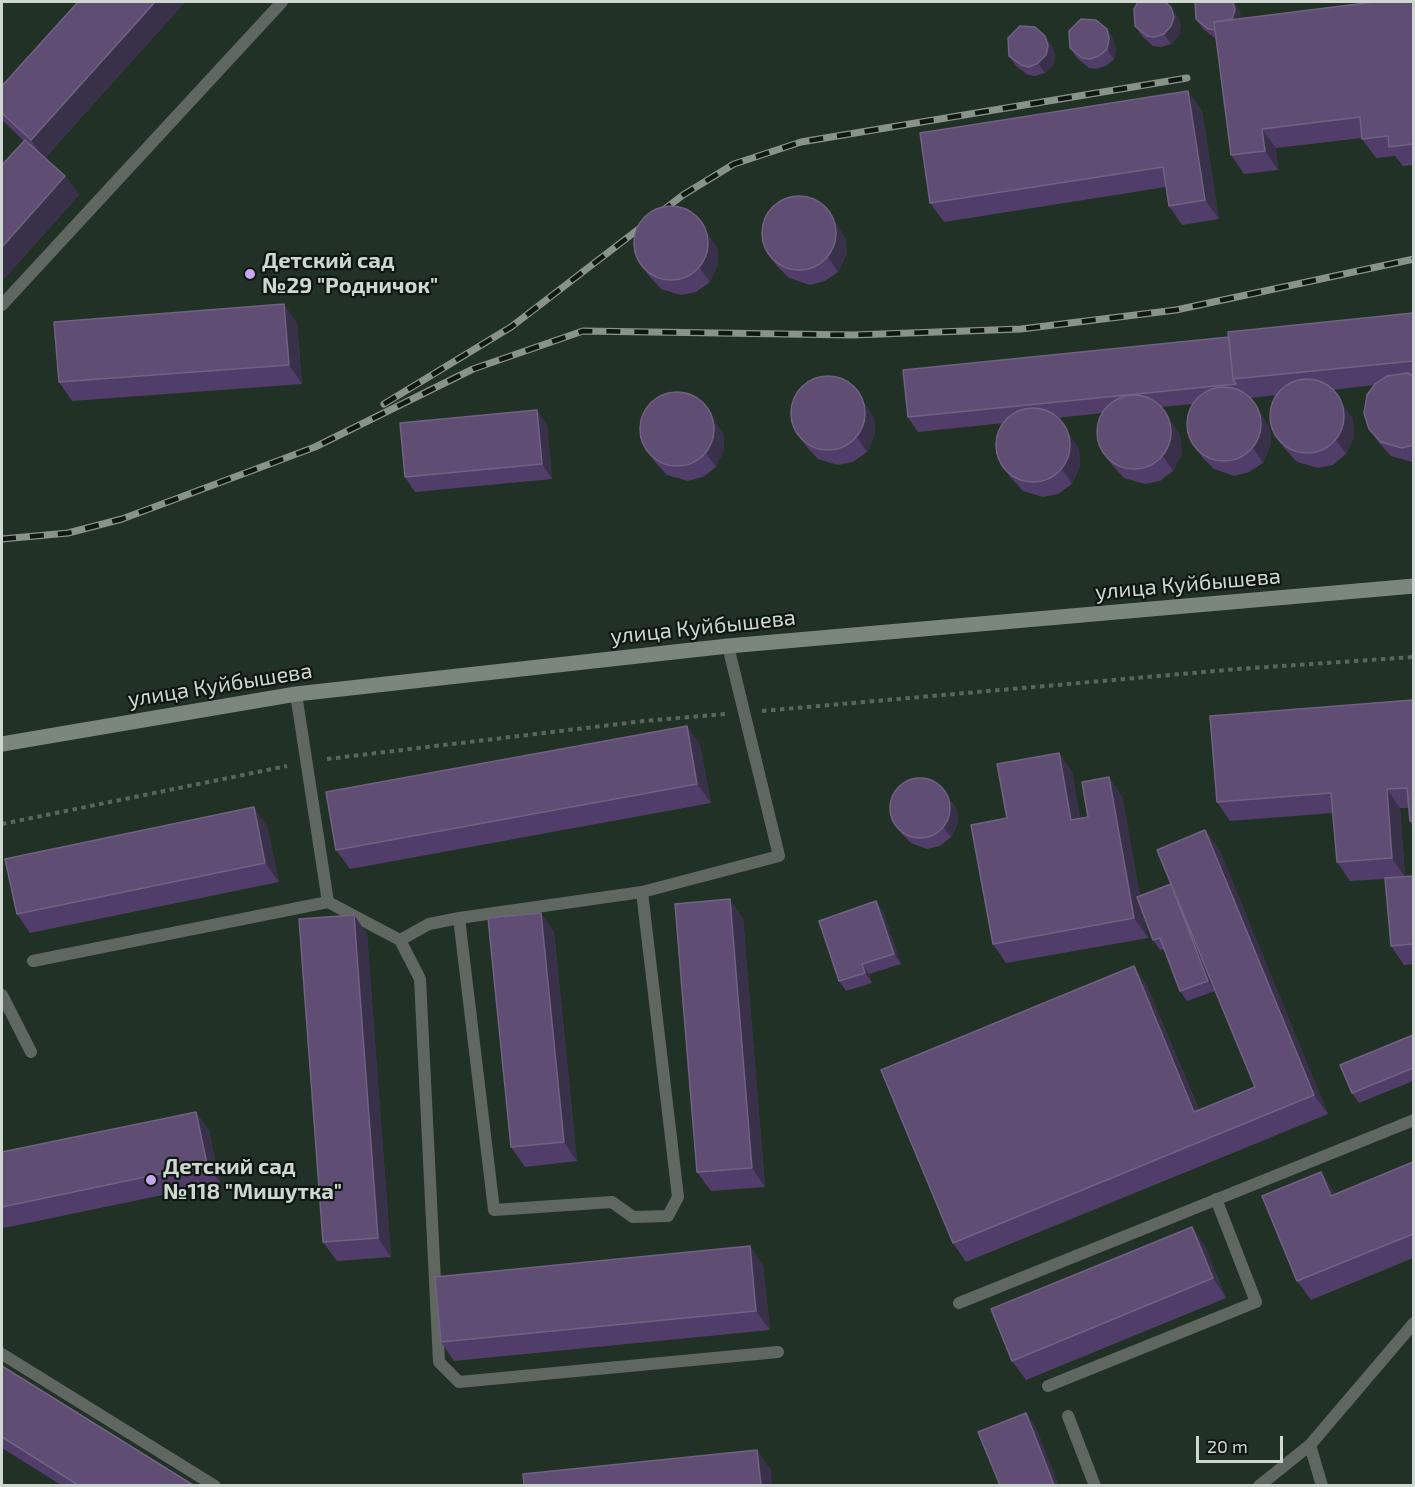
<!DOCTYPE html>
<meta charset="utf-8">
<style>
body{margin:0}
#map{position:relative;width:1415px;height:1487px;overflow:hidden;background:#223125;font-family:"Exo 2",sans-serif}
canvas{display:block}
.frame{position:absolute;inset:0;border:3px solid #ced8d0;pointer-events:none}
.scale{position:absolute;left:1196px;top:1436px;width:87px;height:27px;box-sizing:border-box;border:3px solid #ced8d0;border-top:0;padding-left:8px;font-size:18px;line-height:21px;white-space:nowrap;color:#ced8d0;-webkit-text-stroke:4px #101712;paint-order:stroke}
</style>
<div id="map">
<canvas width="1415" height="1487"></canvas>
<div class="frame"></div>
<div class="scale">20 m</div>
</div>
<script>
const g = document.querySelector('canvas').getContext('2d');
g.lineJoin = 'round';
const poly = rows => new Path2D(rows.map(r => 'M' + r).join(''));
function stroke(path, color, width, dash) { g.strokeStyle = color; g.lineWidth = width; g.lineCap = dash ? 'butt' : 'round'; g.setLineDash(dash || []); g.stroke(path); }
function fillPath(path, color) { g.fillStyle = color; g.fill(path, 'evenodd'); }
function drawText(font, color, halo, rows, align = 'center') {
  g.font = font + ' "Exo 2",sans-serif'; g.lineWidth = 4.5; g.setLineDash([]); g.textBaseline = 'middle'; g.strokeStyle = halo; g.fillStyle = color; for (const [text, x, y, turn = 0] of rows) {
    g.save(); g.translate(x, y); g.rotate((+turn || 0) * Math.PI / 180); g.textAlign = isNaN(turn) ? turn : align; if (halo) g.strokeText(text, 0, 0); g.fillText(text, 0, 0); g.restore();
  }
}
stroke(poly([
 [762,711,1238,669,1414,657],
 [327,759,644,721,725,714],
 [2,824,287,766]
]), '#59665c', 4, [4.5, 4.5]);
stroke(poly([
 [2,305,282,2],
 [296,694,328,902,400,940,420,979,439,1362,459,1382,778,1352],
 [459,918,494,1210,612,1202,633,1217,668,1216,678,1197,642,892],
 [400,940,429,924,459,918,642,892,779,856,728,646],
 [33,961,328,902],
 [2,995,31,1052],
 [959,1303,1414,1120],
 [2,1354,215,1486],
 [1048,1386,1256,1302,1216,1199],
 [1068,1416,1095,1486],
 [1310,1445,1322,1486],
 [1259,1486,1310,1445,1414,1323]
]), '#5f6760', 12);
stroke(poly([
 [2,744,296,694,728,646,1414,586]
]), '#7b877d', 15);
const rail = poly([
 [384,404,511,327,683,195,734,164,801,142,1187,78],
 [2,539,68,533,122,519,315,447,473,369,583,331,853,335,1021,329,1176,310,1414,259]
]);
stroke(rail, '#88948a', 7);
stroke(rail, '#101712', 4.5, [14]);
fillPath(poly([
 [78,2,185,2,45,158,65,176,79,195,2,281,2,165,24,141,2,120,2,86],
 [1195,2,1233,2,1239,10,1241,18,1413,2,1413,165,1403,166,1395,156,1376,158,1362,139,1362,138,1276,148,1278,170,1244,174,1231,155,1216,39,1203,29,1196,19],
 [1178,17,1181,27,1178,36,1171,44,1161,47,1153,46,1142,36,1135,26],
 [1107,29,1113,39,1116,49,1114,59,1106,66,1096,69,1089,68,1077,58,1070,48],
 [1045,36,1052,46,1055,56,1053,65,1045,73,1035,76,1028,75,1016,66,1009,56],
 [1188,91,1202,111,1219,219,1182,225,1169,206,1166,187,944,222,930,203],
 [845,237,847,253,838,272,825,281,810,285,789,278,777,266,767,252],
 [717,247,718,264,710,282,696,292,681,295,661,289,649,276,639,262],
 [1413,313,1413,462,1412,462,1391,456,1379,443,1369,429,1374,385,1332,390,1353,419,1354,437,1346,454,1333,465,1318,468,1297,462,1285,449,1275,434,1277,395,1250,398,1270,428,1271,444,1263,463,1249,472,1234,476,1214,469,1202,457,1192,443,1193,404,1161,407,1180,436,1182,453,1173,471,1160,481,1145,484,1124,478,1112,465,1102,451,1103,413,1057,418,1079,449,1080,466,1072,484,1058,494,1043,497,1023,491,1011,478,1000,464,1004,423,918,432,908,417,1229,337],
 [297,323,302,384,72,401,59,382],
 [537,410,547,425,552,479,415,492,405,477],
 [874,417,875,434,867,452,853,462,838,465,818,459,806,446,796,432],
 [723,433,724,449,716,467,703,477,688,481,667,475,655,462,645,447],
 [1413,700,1413,827,1410,821,1409,808,1400,808,1405,876,1413,876,1413,964,1404,965,1391,946,1385,879,1350,881,1337,862,1333,813,1230,821,1217,802],
 [687,726,700,745,711,803,350,869,336,850],
 [1059,753,1072,772,1080,819,1088,817,1122,796,1140,896,1171,884,1219,849,1328,1114,966,1262,953,1243,1134,966,1147,986,1199,1110,1255,1087,1209,976,1215,991,1187,1001,1180,991,1164,949,1160,950,1153,940,1143,914,1148,938,1006,963,993,944],
 [957,809,958,823,951,837,940,846,927,849,911,843,901,833,894,823],
 [267,826,279,882,30,933,17,914],
 [883,911,901,964,869,974,872,983,846,991,839,981],
 [541,913,554,932,577,1161,525,1167,511,1147],
 [354,915,367,934,391,1257,337,1261,323,1242],
 [743,918,765,1187,711,1191,697,1172],
 [1413,1035,1413,1081,1359,1103,1352,1093],
 [196,1112,209,1131,220,1183,4,1228,2,1225,2,1152],
 [1413,1162,1413,1258,1311,1300,1297,1281,1321,1172,1335,1194],
 [1192,1227,1205,1246,1226,1298,1026,1380,1012,1361],
 [763,1265,770,1330,454,1361,441,1342],
 [2,1366,193,1485,61,1485,2,1448]
]), '#513d69');
fillPath(poly([
 [155,2,185,2,44,159,31,140],
 [1233,2,1239,10,1242,20,1232,20],
 [1171,7,1178,17,1181,27,1178,36,1171,44,1164,34],
 [1107,29,1113,39,1116,49,1114,59,1107,49],
 [1045,36,1052,46,1055,56,1053,65,1045,73,1038,63],
 [1188,91,1202,111,1219,219,1205,200],
 [1262,129,1276,148,1278,170,1265,151],
 [65,176,79,195,2,281,2,247],
 [823,203,845,237,847,253,838,272,828,257],
 [694,214,717,247,718,264,710,282,699,267],
 [284,304,297,323,302,384,289,365],
 [851,384,874,417,875,434,867,452,857,437],
 [1247,395,1270,428,1271,444,1263,463,1253,448],
 [700,399,723,433,724,449,716,467,706,453],
 [1158,403,1180,436,1182,453,1173,471,1163,456],
 [1343,405,1353,419,1354,437,1346,454,1336,440],
 [537,410,547,425,552,479,542,464],
 [1069,434,1079,449,1080,466,1072,484,1062,469],
 [687,726,700,745,711,803,697,784],
 [1059,753,1072,772,1084,839,1071,820],
 [1109,777,1122,796,1148,938,1134,918],
 [939,784,957,809,958,823,951,837,944,828],
 [1387,789,1400,808,1405,877,1392,858],
 [254,807,267,826,279,882,265,863],
 [1205,830,1219,849,1328,1114,1314,1095],
 [1171,884,1178,894,1215,991,1208,981],
 [730,899,743,918,765,1187,752,1168],
 [876,901,883,911,901,964,894,954],
 [541,913,554,932,577,1161,564,1142],
 [354,915,367,934,391,1257,378,1238],
 [862,964,869,974,872,983,865,973],
 [1134,966,1147,986,1207,1131,1194,1112],
 [196,1112,209,1131,220,1183,207,1164],
 [1321,1172,1334,1191,1344,1215,1331,1196],
 [1192,1227,1205,1246,1226,1298,1213,1278],
 [750,1246,763,1265,770,1330,756,1311],
 [1026,1413,1036,1427,1059,1485,1054,1485],
 [757,1450,771,1469,772,1485,761,1485]
]), '#393149');
const building = poly([
 [78,2,155,2,31,140,2,113,2,86,78,2],
 [1138,2,1165,2,1171,7,1174,17,1171,26,1164,34,1154,37,1147,36,1135,26,1134,9,1138,2],
 [1195,2,1233,2,1235,10,1232,19,1214,22,1215,30,1208,29,1196,19,1195,2],
 [1374,2,1413,2,1413,144,1389,147,1388,136,1362,139,1360,117,1262,129,1265,151,1231,155,1214,22,1374,2],
 [1081,19,1096,20,1107,29,1109,39,1107,49,1099,56,1090,59,1082,58,1070,48,1069,31,1081,19],
 [1020,26,1035,27,1045,36,1048,46,1046,55,1038,63,1029,67,1021,65,1009,56,1008,38,1020,26],
 [1188,91,1205,200,1169,206,1163,167,930,203,920,133,1188,91],
 [25,140,65,176,2,247,2,165,25,140],
 '762 233a37 37 0 1 1 74 0a37 37 0 1 1-74 0Z',
 '634 243a37 37 0 1 1 74 0a37 37 0 1 1-74 0Z',
 [284,304,289,365,59,382,54,322,284,304],
 [1413,313,1413,361,1233,379,1228,332,1413,313],
 [1229,337,1233,379,1236,384,908,417,903,370,1229,337],
 [1408,373,1413,376,1413,445,1402,448,1381,442,1369,429,1364,413,1367,395,1375,384,1387,376,1408,373],
 '791 413a37 37 0 1 1 74 0a37 37 0 1 1-74 0Z',
 '1270 416a37 37 0 1 1 74 0a37 37 0 1 1-74 0Z',
 '1187 424a37 37 0 1 1 74 0a37 37 0 1 1-74 0Z',
 '640 429a37 37 0 1 1 74 0a37 37 0 1 1-74 0Z',
 '1097 432a37 37 0 1 1 74 0a37 37 0 1 1-74 0Z',
 '996 445a37 37 0 1 1 74 0a37 37 0 1 1-74 0Z',
 [537,410,542,464,405,477,400,423,537,410],
 [1413,700,1413,821,1410,821,1407,788,1387,789,1392,858,1337,862,1331,793,1217,802,1210,716,1413,700],
 [687,726,697,784,336,850,326,792,687,726],
 [1059,753,1071,820,1088,817,1082,782,1109,777,1134,918,993,944,971,825,1007,818,997,764,1059,753],
 '890 808a30 30 0 1 1 60 0a30 30 0 1 1-60 0Z',
 [254,807,265,863,17,914,5,859,254,807],
 [1205,830,1314,1095,953,1243,881,1070,1134,966,1194,1112,1255,1087,1157,850,1205,830],
 [1413,876,1413,944,1391,946,1385,878,1413,876],
 [1171,884,1208,981,1180,991,1160,938,1153,940,1137,897,1171,884],
 [730,899,752,1168,697,1172,675,904,730,899],
 [876,901,894,954,862,964,865,973,839,981,819,921,876,901],
 [541,913,564,1142,511,1147,488,918,541,913],
 [354,915,378,1238,323,1242,299,919,354,915],
 [1413,1035,1413,1068,1352,1093,1340,1065,1413,1035],
 [196,1112,207,1164,2,1207,2,1152,196,1112],
 [1413,1162,1413,1234,1297,1281,1262,1196,1321,1172,1331,1196,1413,1162],
 [1192,1227,1213,1278,1012,1361,991,1309,1192,1227],
 [750,1246,756,1311,441,1342,435,1277,750,1246],
 [2,1366,193,1485,78,1485,2,1437,2,1366],
 [1026,1413,1054,1485,1000,1485,978,1432,1026,1413],
 [757,1450,761,1485,524,1485,523,1474,757,1450]
]);
fillPath(building, '#5f4d74');
stroke(building, '#706382', 1.5);
for (const [x, y, r, color] of [
 [250,274,6,"#c7a6ef"],
 [151,1180,6,"#c7a6ef"]
]) { const dot = new Path2D(); dot.arc(x, y, r, 0, 2 * Math.PI); g.fillStyle = color; g.fill(dot); stroke(dot, '#101712', 2); }
drawText('bold 22px', '#ced8d0', '#101712', [
 ["Детский сад",262,261],
 ["№29 \"Родничок\"",262,286],
 ["Детский сад",163,1167],
 ["№118 \"Мишутка\"",163,1192]
], 'left');
drawText('22px', '#ced8d0', '#101712', [
 ["улица Куйбышева",1188,584,-5],
 ["улица Куйбышева",703,627,-6],
 ["улица Куйбышева",220,685,-9]
]);
</script>
